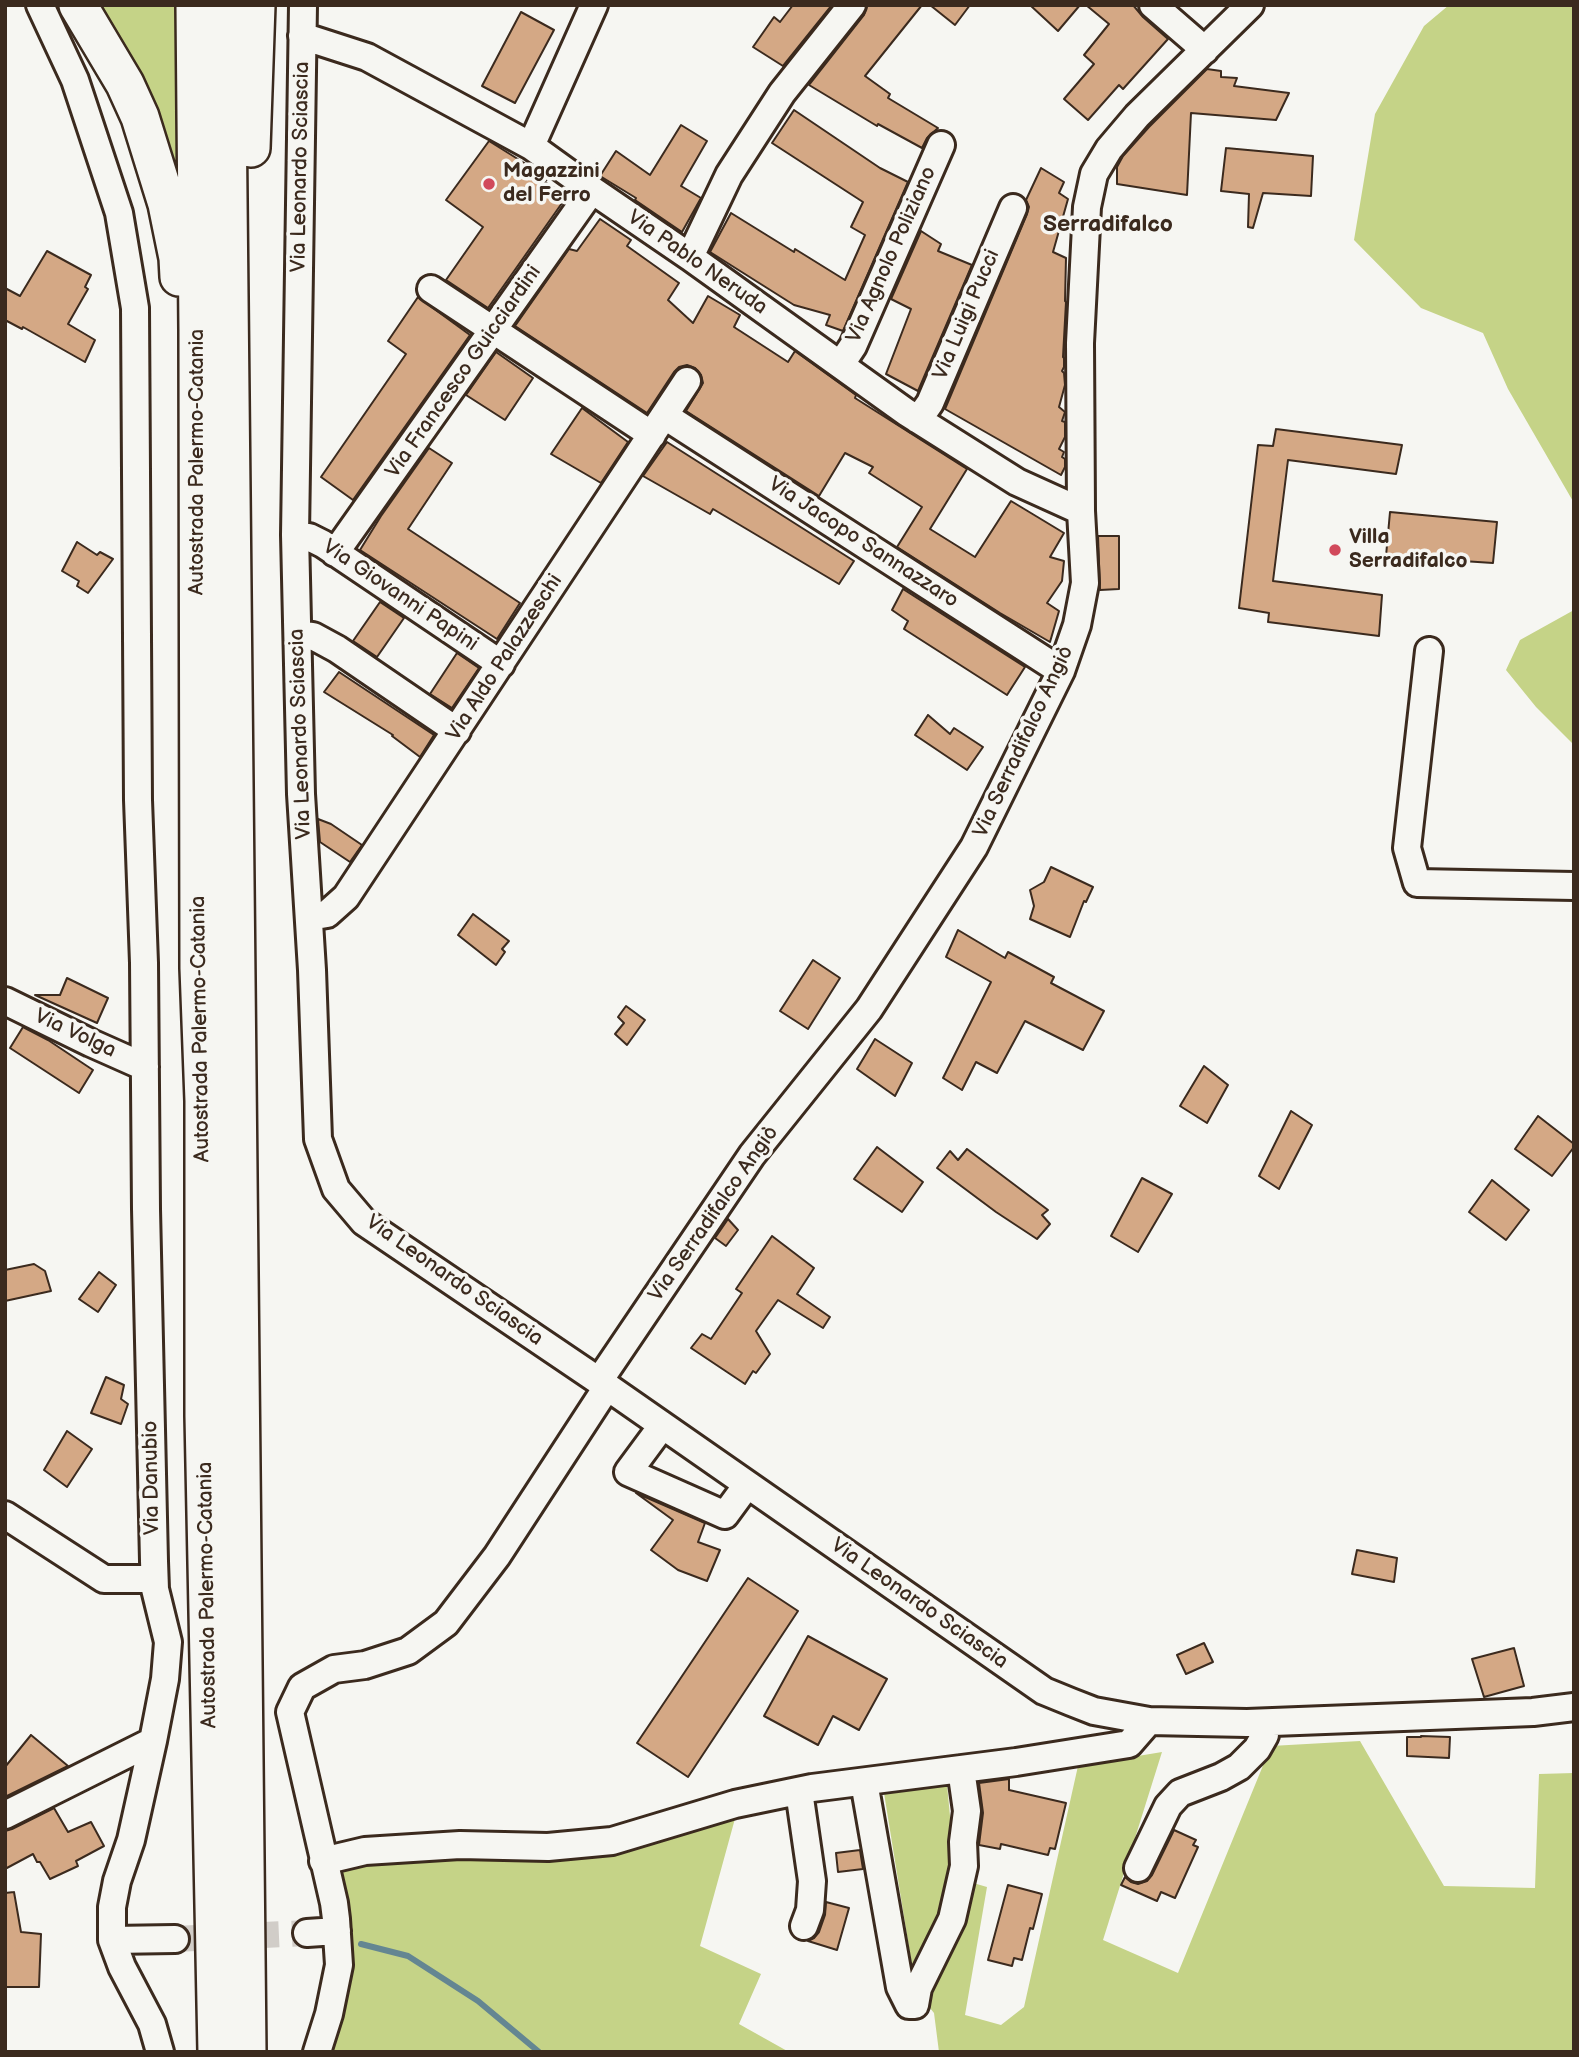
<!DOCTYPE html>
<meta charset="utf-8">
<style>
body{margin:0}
#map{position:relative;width:1579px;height:2057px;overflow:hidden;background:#f6f6f2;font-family:"Balsamiq Sans",sans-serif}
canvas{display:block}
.frame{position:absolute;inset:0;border:7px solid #3b2a1e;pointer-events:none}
</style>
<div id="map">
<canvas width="1579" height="2057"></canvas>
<div class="frame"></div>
</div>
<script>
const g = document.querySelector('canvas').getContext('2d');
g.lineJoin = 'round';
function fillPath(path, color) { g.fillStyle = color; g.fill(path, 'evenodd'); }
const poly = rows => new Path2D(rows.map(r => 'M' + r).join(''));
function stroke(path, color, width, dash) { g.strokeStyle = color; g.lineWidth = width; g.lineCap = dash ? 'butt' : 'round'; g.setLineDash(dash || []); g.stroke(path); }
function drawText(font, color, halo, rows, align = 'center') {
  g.font = font + ' "Balsamiq Sans",sans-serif'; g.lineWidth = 7; g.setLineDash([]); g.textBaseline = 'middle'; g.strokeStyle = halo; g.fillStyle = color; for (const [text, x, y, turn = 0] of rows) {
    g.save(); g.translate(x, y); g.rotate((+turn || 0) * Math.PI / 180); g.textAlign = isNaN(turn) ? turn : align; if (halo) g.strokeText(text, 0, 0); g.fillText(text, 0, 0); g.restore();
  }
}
fillPath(poly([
 [92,5,176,5,180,198],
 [1449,5,1574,5,1574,503,1508,389,1483,333,1421,308,1354,240,1375,114,1424,26],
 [1574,610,1574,745,1536,707,1506,670,1520,640],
 [1360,1741,1444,1886,1535,1888,1539,1774,1574,1773,1574,2052,939,2052,934,2013,916,1991,884,1793,947,1785,956,1878,987,1887,965,2015,1001,2025,1024,2007,1078,1766,1162,1752,1103,1940,1178,1973,1271,1746],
 [736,1815,700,1946,761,1974,739,2024,789,2052,332,2052,346,2002,341,1871,361,1863]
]), '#c5d387');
stroke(poly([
 [361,1944,408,1956,478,2001,539,2052]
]), '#648692', 6);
const building = poly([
 [793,5,832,5,783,66,753,47,774,17,780,22,793,5],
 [867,5,922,5,865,76,890,94,888,98,938,128,927,138,922,148,878,124,877,126,809,85,864,15,867,5],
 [930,5,970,5,955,25,930,5],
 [1030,5,1080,5,1058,31,1030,5],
 [1086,5,1133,5,1143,17,1168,39,1123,89,1119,85,1088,120,1064,99,1094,64,1084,55,1109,24,1086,5],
 [521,12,554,30,515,103,482,86,521,12],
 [1207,69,1221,71,1221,77,1237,78,1234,86,1289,93,1276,120,1191,113,1187,195,1117,184,1117,167,1123,156,1149,127,1207,69],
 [794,110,880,168,908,182,843,331,826,325,830,315,794,305,710,252,731,213,794,252,795,249,845,280,865,235,851,227,863,202,772,143,794,110],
 [681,125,707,141,681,186,701,198,682,232,635,200,636,198,600,176,616,151,650,175,681,125],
 [489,141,537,171,548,178,545,182,567,196,488,308,446,280,483,227,446,200,489,141],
 [1226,148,1313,156,1311,196,1263,193,1253,228,1248,227,1249,194,1221,191,1226,148],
 [1041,168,1064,182,1059,193,1068,199,1053,252,1066,258,1065,301,1066,302,1063,357,1064,358,1064,367,1062,371,1064,373,1065,385,1059,407,1065,412,1062,421,1065,422,1065,437,1059,449,1064,452,1062,457,1065,459,1065,467,1061,475,945,409,1027,214,1029,207,1026,200,1041,168],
 [600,219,631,240,627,246,679,283,668,300,693,323,708,296,740,315,734,327,788,362,795,351,856,395,855,398,967,469,930,529,975,557,1011,501,1064,533,1050,557,1064,561,1062,581,1047,603,1059,611,1050,642,1000,613,897,547,922,507,869,473,873,467,845,453,819,496,686,411,703,383,701,375,695,368,687,365,679,367,674,372,647,413,515,326,569,249,577,251,600,219],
 [921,231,941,244,938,251,972,265,918,391,886,374,911,309,891,299,921,231],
 [47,251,91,275,85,287,88,289,68,324,95,340,85,362,23,327,22,329,5,320,5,288,20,296,47,251],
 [418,297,470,335,353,500,321,477,406,354,388,341,418,297],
 [496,352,533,378,505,420,466,395,496,352],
 [582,408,628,442,601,483,551,454,582,408],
 [1276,429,1402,445,1396,474,1288,460,1273,581,1382,595,1379,636,1268,622,1269,613,1239,608,1258,445,1273,446,1276,429],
 [667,442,854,561,839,584,713,509,710,514,643,476,667,442],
 [429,448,452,463,408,529,520,603,497,639,360,550,381,516,429,448],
 [1390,512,1497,522,1493,563,1386,556,1390,512],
 [1098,536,1119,536,1119,589,1100,590,1098,536],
 [77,542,97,555,100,552,113,559,88,593,77,586,79,581,62,571,77,542],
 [903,589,1025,667,1007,695,904,629,908,621,892,610,903,589],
 [380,602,404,618,377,657,353,641,380,602],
 [457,653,479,668,452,708,430,694,457,653],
 [339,672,434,735,420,757,392,736,393,735,324,692,339,672],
 [928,715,950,734,954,728,983,747,967,770,915,735,928,715],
 [318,819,331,824,362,845,350,862,320,842,318,819],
 [1051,867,1093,887,1086,902,1084,901,1070,937,1030,919,1034,906,1030,890,1044,882,1051,867],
 [473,914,509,941,502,949,505,952,496,965,458,935,473,914],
 [958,930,1005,958,1008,952,1054,977,1051,983,1104,1011,1083,1050,1025,1021,997,1073,976,1062,962,1090,943,1078,991,982,946,957,958,930],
 [813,960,840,978,808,1029,780,1011,813,960],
 [67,978,108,998,97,1023,35,995,60,995,67,978],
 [626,1006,645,1020,627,1045,615,1034,624,1023,618,1017,626,1006],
 [23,1027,48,1040,93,1070,79,1093,10,1048,23,1027],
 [875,1039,912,1063,895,1096,857,1069,875,1039],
 [1204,1066,1228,1085,1207,1123,1180,1106,1204,1066],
 [1291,1111,1312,1125,1279,1189,1259,1176,1291,1111],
 [1538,1116,1574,1144,1574,1147,1552,1176,1515,1149,1538,1116],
 [877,1147,923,1182,902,1212,854,1179,877,1147],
 [967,1149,1048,1210,1042,1215,1050,1224,1037,1239,996,1212,937,1168,950,1151,958,1160,967,1149],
 [1142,1178,1172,1194,1138,1252,1111,1236,1142,1178],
 [1492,1180,1529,1210,1506,1240,1469,1212,1492,1180],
 [728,1219,738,1230,726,1246,715,1238,728,1219],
 [772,1236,814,1268,797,1294,830,1317,823,1328,778,1300,756,1331,770,1354,756,1373,753,1371,745,1384,691,1348,702,1334,711,1339,742,1293,736,1289,772,1236],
 [34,1264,45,1271,51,1291,5,1301,5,1270,34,1264],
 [99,1272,116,1285,98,1312,79,1299,99,1272],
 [106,1377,124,1385,121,1399,128,1404,121,1424,91,1413,106,1377],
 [67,1431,92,1449,67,1487,44,1470,67,1431],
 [636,1493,705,1523,698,1542,720,1550,707,1581,678,1570,651,1550,673,1520,636,1493],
 [1357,1550,1397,1558,1394,1582,1352,1574,1357,1550],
 [748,1578,798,1611,688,1777,637,1743,748,1578],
 [808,1636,887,1679,859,1730,833,1716,818,1745,764,1716,808,1636],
 [1204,1643,1213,1662,1186,1674,1177,1655,1204,1643],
 [1514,1648,1524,1686,1484,1697,1472,1659,1514,1648],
 [31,1735,68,1766,7,1796,5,1795,5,1767,31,1735],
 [1421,1736,1450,1737,1449,1758,1407,1756,1407,1737,1421,1737,1421,1736],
 [1009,1779,1009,1790,1066,1803,1055,1849,1050,1848,1048,1855,1001,1844,1000,1849,979,1845,983,1813,979,1783,1009,1779],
 [54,1808,68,1832,91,1822,104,1846,76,1861,78,1866,50,1879,40,1862,37,1862,33,1854,5,1869,5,1831,12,1829,54,1808],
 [1174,1830,1196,1840,1193,1845,1198,1847,1175,1898,1161,1892,1157,1901,1121,1885,1125,1877,1131,1882,1138,1884,1147,1881,1152,1875,1174,1830],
 [860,1850,863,1869,838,1872,836,1853,860,1850],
 [1008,1885,1042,1894,1033,1929,1030,1928,1022,1960,1014,1958,1012,1966,988,1960,1008,1885],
 [14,1892,21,1932,41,1934,39,1987,5,1987,5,1893,14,1892],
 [826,1902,849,1908,837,1950,808,1941,814,1938,819,1932,825,1915,826,1902]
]);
fillPath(building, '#d4a885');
stroke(building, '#3b2a1e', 2);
stroke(poly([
 [175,1939,307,1933]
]), '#d1cdc8', 26, [26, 13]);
const minor = poly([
 [40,5,75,80,119,213,135,308,138,800,144,963,146,1209,154,1561,155,1589,168,1642,165,1679,153,1741,131,1840,117,1881,112,1907,112,1940,122,1967,152,2024,160,2052],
 [303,5,295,535,301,794,312,970,318,1139,336,1189,364,1222,599,1381,1044,1691,1071,1702,1094,1711,1149,1721,1247,1723,1533,1712,1574,1707],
 [1153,5,1205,50],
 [302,36,367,57,531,146,592,190,690,257,906,412,1017,482,1081,511],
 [531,146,594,5],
 [690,257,729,175,782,93,852,5],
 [431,289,652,435],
 [841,364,853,346,941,145],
 [665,416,1061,671],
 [918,420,930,403,1013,208],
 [295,535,309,537,323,544,501,664],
 [335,553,592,190],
 [299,634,313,636,337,649,457,731],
 [1429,651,1407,848,1417,883,1574,886],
 [309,917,327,914,346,897,687,381],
 [5,1001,91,1043,145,1067],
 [599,1381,752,1155,869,1009,974,847,1061,671,1077,625,1085,583,1081,511,1080,343,1087,207,1094,174,1109,149,1137,116,1250,5],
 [662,1426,628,1472,725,1515,747,1485],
 [5,1515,104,1579,154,1579],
 [864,1782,900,1987,909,2005,915,2005,918,1988,952,1919,964,1866,963,1842,967,1811,961,1769],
 [799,1791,812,1881,810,1910,804,1926],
 [5,1815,153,1741],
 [323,1861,365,1851,460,1845,548,1847,612,1841,735,1804,812,1788,1016,1762,1129,1744,1149,1721],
 [1138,1868,1168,1806,1180,1793,1221,1777,1239,1767,1257,1749,1265,1735,1265,1723],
 [307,1933,337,1931],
 [112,1940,175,1939],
 [317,2052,329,2014,339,1965,336,1919,334,1903,290,1712,302,1687,334,1669,365,1665,408,1651,446,1623,497,1556,607,1387]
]);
const highway = poly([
 [78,5,125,84,140,117,167,204,178,258,179,277],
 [195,5,198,330,199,968,204,1101,204,1416,217,2052],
 [226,5,247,2052],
 [251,148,256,5]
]);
stroke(minor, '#3b2a1e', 32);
stroke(highway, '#3b2a1e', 42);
stroke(minor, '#f6f6f2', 26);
stroke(highway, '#f6f6f2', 37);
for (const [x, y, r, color] of [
 [489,184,7,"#d1495b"],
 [1335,550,7,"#d1495b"]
]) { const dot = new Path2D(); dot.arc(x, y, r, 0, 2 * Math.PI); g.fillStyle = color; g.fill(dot); stroke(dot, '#f6f6f2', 2.5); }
drawText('21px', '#3b2a1e', '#f6f6f2', [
 ["Via Leonardo Sciascia",301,167,-89],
 ["Via Agnolo Poliziano",892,255,-66],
 ["Via Pablo Neruda",697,263,35],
 ["Via Luigi Pucci",967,315,-67],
 ["Via Francesco Guicciardini",464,372,-55],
 ["Autostrada Palermo-Catania",198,462,-90],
 ["Via Jacopo Sannazzaro",863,543,33],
 ["Via Giovanni Papini",400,596,34],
 ["Via Aldo Palazzeschi",505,658,-57],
 ["Via Leonardo Sciascia",301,734,-92],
 ["Via Serradifalco Angiò",1024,742,-65],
 ["Autostrada Palermo-Catania",201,1029,-91],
 ["Via Volga",75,1034,25],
 ["Via Serradifalco Angiò",714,1214,-55],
 ["Via Leonardo Sciascia",454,1281,35],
 ["Via Danubio",152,1478,-91],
 ["Autostrada Palermo-Catania",208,1595,-91],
 ["Via Leonardo Sciascia",919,1604,35]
]);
drawText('bold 21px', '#3b2a1e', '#f6f6f2', [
 ["Magazzini",503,172],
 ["del Ferro",503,196],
 ["Villa",1349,538],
 ["Serradifalco",1349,562]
], 'left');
drawText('bold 23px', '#3b2a1e', '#f6f6f2', [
 ["Serradifalco",1108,225]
]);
</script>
